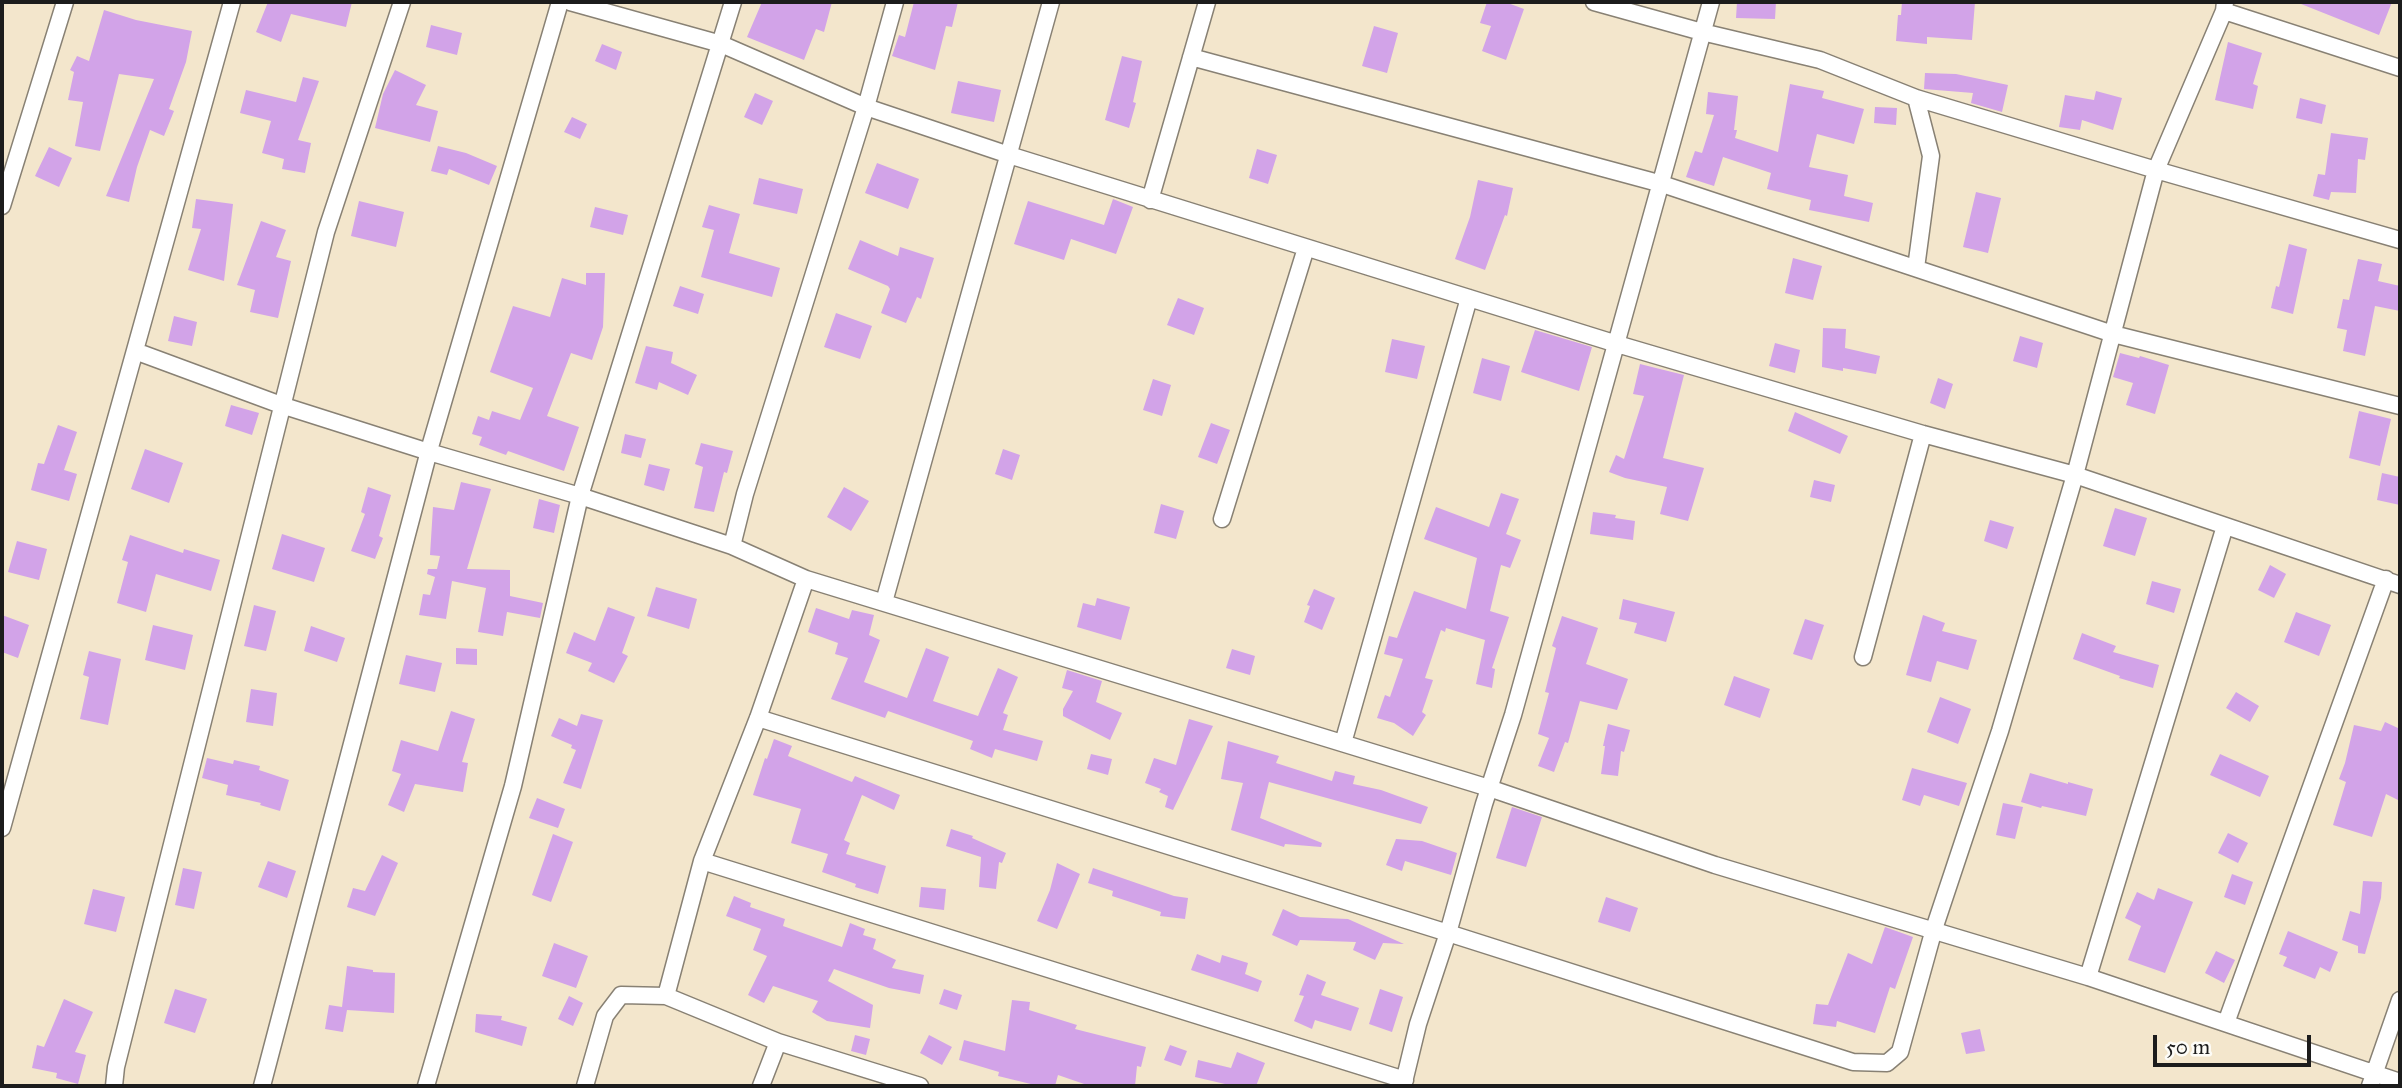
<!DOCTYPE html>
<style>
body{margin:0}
#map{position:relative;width:2402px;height:1088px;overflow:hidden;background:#f3e6cc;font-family:"IM FELL Great Primer",serif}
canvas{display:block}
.frame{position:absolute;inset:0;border:4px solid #1c1c1c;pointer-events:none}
.scale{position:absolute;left:2153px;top:1035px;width:158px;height:32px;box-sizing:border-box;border:4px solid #1c1c1c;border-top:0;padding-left:9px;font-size:21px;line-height:24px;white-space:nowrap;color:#1c1c1c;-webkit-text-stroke:5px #fdfcf7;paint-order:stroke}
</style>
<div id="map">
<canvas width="2402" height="1088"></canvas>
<div class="frame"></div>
<div class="scale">50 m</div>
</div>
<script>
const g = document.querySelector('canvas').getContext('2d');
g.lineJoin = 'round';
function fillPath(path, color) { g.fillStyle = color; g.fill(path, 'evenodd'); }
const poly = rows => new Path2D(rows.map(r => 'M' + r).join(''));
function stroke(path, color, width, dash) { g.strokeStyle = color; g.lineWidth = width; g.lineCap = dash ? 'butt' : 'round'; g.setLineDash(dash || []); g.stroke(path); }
fillPath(poly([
 [268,2,352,2,346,27,291,14,281,42,256,32],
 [762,2,832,2,824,32,816,29,804,60,747,37],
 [914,2,958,2,952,27,946,26,935,70,892,56,899,35,905,37],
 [1487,2,1505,2,1524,9,1506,60,1482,51,1491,26,1480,23],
 [1737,2,1776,2,1775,19,1736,18],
 [1902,2,1975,2,1972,40,1927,37,1927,44,1896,41,1898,15,1901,15],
 [2296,2,2392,2,2379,35],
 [104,10,136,20,192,31,186,62,169,109,174,111,164,136,150,130,137,167,129,202,106,196,154,79,119,74,100,151,75,146,83,102,68,100,74,72,70,70,77,56,89,61],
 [431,25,462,33,457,55,426,47],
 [1374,26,1398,33,1387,73,1362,66],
 [2228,42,2262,53,2253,84,2258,86,2253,109,2215,100],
 [602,44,622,52,616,70,595,61],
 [1122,56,1142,61,1133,102,1136,103,1129,128,1105,120],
 [395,70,426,85,416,105,438,111,430,142,375,128,383,94],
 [1925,73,1956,74,2008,85,2002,112,1971,103,1973,93,1924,89],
 [303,77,319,81,298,140,311,143,305,173,282,169,284,159,262,153,271,121,240,113,246,90,296,102],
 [958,81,1001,90,994,122,951,113],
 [1790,84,1824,91,1822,98,1864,109,1854,144,1817,134,1809,167,1848,175,1844,196,1873,203,1869,222,1809,210,1811,200,1767,189,1771,173,1723,157,1714,186,1686,177,1695,151,1702,153,1714,115,1706,114,1708,92,1738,96,1734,130,1737,130,1735,138,1778,152],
 [2096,91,2122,98,2113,130,2082,120,2080,130,2059,127,2065,95,2094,100],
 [755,93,773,101,762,125,744,117],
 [2300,98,2326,105,2322,124,2296,118],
 [1875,107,1897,108,1896,125,1874,123],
 [572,117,587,124,580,139,564,132],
 [2331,133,2368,138,2365,160,2358,159,2356,193,2331,192,2329,200,2313,196,2318,174,2325,175],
 [438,146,466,153,497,166,489,185,449,169,447,175,431,171],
 [49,147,72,158,59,187,35,176],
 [1257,149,1277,155,1268,184,1249,178],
 [877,163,919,179,908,209,865,193],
 [759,178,803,189,797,214,753,204],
 [1478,180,1513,188,1507,216,1505,215,1485,270,1455,259,1470,217],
 [1976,192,2001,198,1988,253,1963,247],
 [196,199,233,204,224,281,188,270,201,229,192,228],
 [1113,199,1133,207,1116,254,1071,239,1064,260,1014,244,1028,201,1104,225],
 [359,201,404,212,396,247,351,236],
 [709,205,740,214,729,253,780,268,772,297,701,277,714,230,702,227],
 [595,207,628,215,623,235,590,227],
 [261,221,286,230,276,257,291,261,278,318,250,312,255,290,237,285],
 [860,240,898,256,900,247,934,258,921,299,917,297,906,323,881,313,890,289,888,286,848,269],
 [2289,244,2307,249,2293,314,2271,308,2276,286,2279,287],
 [1793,258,1822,266,1813,300,1785,293],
 [2358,259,2382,264,2378,281,2400,286,2400,311,2375,306,2365,356,2343,351,2347,330,2337,328,2343,299,2349,300],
 [586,273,605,273,603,327,592,360,571,353,547,416,579,427,564,471,508,451,506,455,479,445,482,437,472,434,478,416,489,420,492,411,520,420,533,388,490,372,513,306,550,317,562,278,586,285],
 [680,286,704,294,698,314,673,306],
 [1178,298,1204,308,1194,335,1167,325],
 [836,313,872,326,860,359,824,347],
 [174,316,197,322,192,346,168,341],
 [1823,328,1846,329,1845,348,1880,356,1876,374,1843,368,1843,371,1822,367],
 [1535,330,1592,347,1579,391,1521,372],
 [2020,336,2043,343,2037,368,2013,361],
 [1392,339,1425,346,1417,379,1385,372],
 [1775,343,1800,350,1795,373,1769,366],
 [646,346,673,352,671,363,697,375,688,395,659,382,657,390,635,383],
 [2120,353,2139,358,2140,356,2169,365,2155,414,2126,405,2133,383,2113,377],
 [1482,358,1510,366,1501,401,1473,393],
 [1640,364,1684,375,1663,458,1704,468,1688,521,1660,514,1667,487,1625,478,1609,472,1616,455,1624,459,1644,396,1633,394],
 [1938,378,1953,384,1945,409,1930,403],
 [1153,379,1171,385,1162,416,1143,410],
 [231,405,259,413,252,435,225,426],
 [2359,411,2391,419,2380,466,2349,458],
 [1795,412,1848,436,1840,454,1788,431],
 [1211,423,1230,430,1217,464,1198,457],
 [58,425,77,432,64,470,77,474,69,501,31,490,38,463,44,464],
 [625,434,646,439,641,458,621,453],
 [701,443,733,451,727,473,724,472,714,512,694,508,703,467,695,464],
 [145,449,183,463,169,503,131,489],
 [1003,449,1020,455,1012,480,995,474],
 [649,464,670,469,664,491,644,485],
 [2382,473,2400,477,2400,505,2377,500],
 [1814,480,1835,485,1831,502,1810,497],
 [461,482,491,489,467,569,510,570,510,596,543,603,540,618,507,612,503,636,478,632,486,588,452,581,446,619,419,615,423,594,430,595,435,577,427,574,428,569,437,569,440,556,430,555,433,507,454,510],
 [368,487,391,495,379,536,383,538,375,559,351,551,365,514,361,512],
 [844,487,869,501,851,531,827,517],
 [1501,493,1519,499,1506,534,1521,540,1510,568,1501,565,1490,611,1509,617,1492,668,1495,669,1492,688,1476,684,1485,640,1446,628,1445,632,1441,630,1425,678,1433,680,1422,712,1426,715,1413,736,1394,723,1377,718,1385,695,1390,697,1403,659,1384,654,1389,636,1397,638,1414,591,1466,609,1477,558,1424,539,1436,507,1489,527],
 [539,499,560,505,554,533,533,528],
 [1161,504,1184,511,1176,539,1154,533],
 [2115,508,2147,518,2135,556,2103,546],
 [1593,512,1616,515,1615,518,1635,521,1633,540,1590,534],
 [1990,520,2014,527,2007,549,1984,541],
 [282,534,325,548,314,582,272,569],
 [130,535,183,553,184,549,220,560,211,591,156,574,146,612,117,603,128,562,122,560],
 [17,541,47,549,39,580,8,572],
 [2270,565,2286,574,2274,598,2258,590],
 [2152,581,2181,589,2174,613,2146,604],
 [656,587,697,599,689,629,647,616],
 [1314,589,1335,598,1322,630,1304,622,1310,606,1307,605],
 [1097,598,1130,607,1121,640,1077,627,1083,603,1095,606],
 [1623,599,1675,612,1666,642,1634,633,1637,623,1619,619],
 [254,605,276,611,266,651,244,646],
 [608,607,635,617,622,653,628,656,614,683,588,671,592,663,566,653,574,632,595,641],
 [816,608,849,619,852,610,874,615,869,635,880,640,864,682,907,698,926,648,949,657,933,701,978,716,998,668,1018,677,1003,713,1008,715,1003,730,1043,741,1037,761,995,749,992,758,970,749,973,741,888,711,885,718,831,699,848,658,835,654,838,643,808,632],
 [2296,612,2331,625,2319,656,2284,642],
 [2,615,29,625,18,658,2,652],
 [1923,615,1945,623,1942,631,1977,640,1968,670,1937,661,1931,682,1906,675],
 [1562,616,1598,628,1586,664,1628,679,1617,710,1580,701,1568,743,1565,742,1554,772,1538,766,1549,738,1538,734,1549,693,1545,692,1556,648,1552,646],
 [1805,619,1824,625,1812,660,1793,654],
 [153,625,193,635,185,670,145,660],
 [311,626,345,638,337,662,304,651],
 [2082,633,2116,646,2113,652,2159,665,2153,688,2119,678,2120,676,2073,659],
 [456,648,477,649,477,665,456,664],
 [1232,649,1255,656,1250,675,1226,668],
 [89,651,121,659,108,725,80,719,89,677,83,675],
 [406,655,442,663,435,692,399,684],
 [1067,670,1102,681,1096,702,1122,713,1110,740,1063,716,1063,709,1073,691,1062,688],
 [1734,676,1770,689,1760,718,1724,705],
 [251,689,277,693,273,726,246,722],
 [2236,692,2259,706,2250,722,2226,708],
 [1940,697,1971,709,1958,744,1927,732],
 [451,711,475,719,462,762,468,763,463,792,415,784,404,812,388,805,401,774,392,771,401,740,438,751],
 [581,714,603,720,581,789,563,783,576,750,571,748,572,745,551,736,559,718,577,726],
 [1189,719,1213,726,1173,810,1165,807,1168,796,1159,792,1161,789,1145,783,1154,758,1176,765],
 [2385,722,2400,729,2400,801,2386,794,2372,837,2333,825,2346,782,2339,779,2345,763,2354,725,2381,731],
 [1608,724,1630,730,1624,752,1621,751,1618,776,1601,774,1605,746,1603,746],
 [774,739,792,746,788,756,852,782,855,776,900,795,894,810,862,795,844,840,850,843,846,854,886,866,878,894,855,887,856,884,822,872,828,854,791,843,801,809,753,795,765,758,767,759],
 [1228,741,1279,756,1276,763,1332,781,1335,771,1355,776,1353,784,1381,790,1428,807,1421,824,1269,782,1260,818,1322,843,1321,847,1285,844,1284,847,1231,830,1243,783,1221,779],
 [1091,754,1112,759,1108,775,1087,769],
 [2220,754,2269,776,2260,797,2210,775],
 [207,758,233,764,234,760,260,766,259,770,289,780,280,811,260,805,261,803,226,795,228,785,202,778],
 [1912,768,1967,783,1959,806,1924,795,1920,806,1902,800],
 [2030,773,2068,784,2068,782,2093,789,2086,816,2042,806,2041,808,2021,802],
 [537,798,565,809,558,828,529,818],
 [2003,803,2023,807,2015,839,1996,835],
 [1512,807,1542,817,1526,867,1496,858],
 [951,829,973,836,972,838,1006,853,1002,863,999,862,996,889,979,887,981,857,946,846],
 [2228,833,2248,843,2238,863,2218,853],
 [553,834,573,842,551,902,532,895],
 [1396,839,1422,841,1457,853,1451,875,1405,861,1402,871,1386,865],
 [382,855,398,863,375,916,347,907,353,888,365,891],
 [268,861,296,871,287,898,258,887],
 [1057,863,1080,874,1057,929,1037,921,1050,890],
 [183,868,202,872,194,909,175,905],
 [1093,868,1174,896,1188,898,1185,919,1160,916,1161,912,1112,896,1113,891,1088,883],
 [2232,874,2253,882,2245,905,2224,897],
 [2363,881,2382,882,2381,898,2365,954,2358,953,2358,946,2342,940,2350,911,2360,914],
 [921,887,946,889,944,910,919,907],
 [2158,888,2193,902,2165,973,2128,960,2141,926,2125,918,2137,892,2154,900],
 [93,889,125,897,116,932,84,924],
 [734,896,751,903,750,907,785,919,783,926,842,947,850,923,865,929,863,935,876,939,873,949,896,960,892,968,924,975,920,994,889,988,834,969,828,981,873,1005,870,1028,827,1021,812,1012,818,1001,773,986,764,1003,748,995,767,956,753,950,761,929,726,916],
 [1606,897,1638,908,1630,932,1598,922],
 [1283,909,1300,917,1348,919,1404,944,1383,943,1375,960,1353,950,1356,942,1300,940,1297,946,1272,935],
 [1885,927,1913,937,1895,989,1890,987,1875,1033,1837,1021,1836,1027,1813,1024,1816,1004,1828,1005,1848,953,1872,964],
 [2288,931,2338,952,2330,972,2320,967,2315,979,2283,966,2287,957,2279,954],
 [554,943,588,956,576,988,542,976],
 [2216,951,2235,960,2224,983,2205,973],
 [1197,954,1220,963,1222,955,1248,963,1245,974,1262,981,1258,992,1191,970],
 [347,966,373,970,373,972,395,973,394,1013,347,1010,343,1032,325,1029,329,1005,342,1007],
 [1307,974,1326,982,1321,995,1359,1008,1351,1031,1315,1020,1312,1029,1294,1021,1304,996,1299,995],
 [175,989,207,999,195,1033,164,1023],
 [944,989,962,995,957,1010,939,1004],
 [1380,989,1403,997,1392,1032,1369,1024],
 [569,996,583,1003,573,1026,558,1019],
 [64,999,93,1012,75,1052,86,1055,78,1084,56,1078,57,1073,32,1068,37,1045,44,1047],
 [1012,1000,1030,1002,1029,1010,1077,1025,1075,1029,1146,1047,1141,1067,1137,1066,1135,1086,1090,1086,1058,1075,1055,1086,1039,1086,998,1076,999,1072,959,1060,964,1040,1005,1051],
 [476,1014,502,1016,501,1020,527,1027,522,1046,475,1032],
 [1980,1029,1985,1051,1966,1054,1961,1033],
 [855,1035,870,1039,866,1055,851,1051],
 [929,1035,952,1047,942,1065,920,1053],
 [1170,1045,1187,1051,1181,1066,1164,1060],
 [1237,1052,1265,1063,1256,1086,1224,1086,1225,1084,1195,1077,1198,1060,1231,1068]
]), '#d2a3e8');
const minor = poly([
 [570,2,721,44,866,107,1009,155,1617,344,1923,434,2075,475,2400,585],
 [1594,2,1702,32,1820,60,1916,98,2156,170,2400,240],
 [2224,11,2400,68],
 [1191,57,1662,184,2113,334,2400,406],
 [1916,98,1931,156,1916,268],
 [1150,200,1207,2],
 [2,206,65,2],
 [135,351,281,405,429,452,580,496,732,546],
 [1222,519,1306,248],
 [806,579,1489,788,1715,865,2088,977,2400,1082],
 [884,602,1051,2],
 [1863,657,1923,434],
 [758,718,1448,933,1853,1062,1887,1063,1900,1052,1934,929,2000,731,2075,475,2156,170,2224,11,2225,2],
 [1343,743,1469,298],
 [2,828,232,2],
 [702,861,1405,1080],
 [2088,977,2225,526],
 [666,996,778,1042,920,1086],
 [2226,1023,2386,579],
 [114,1086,116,1067,326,232,402,2],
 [262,1086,430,447,560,2],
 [426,1086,513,786,580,496,733,2],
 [585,1086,605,1016,621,995,666,996,702,861,758,718,806,579,732,546,745,494,866,107,895,2],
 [761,1086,778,1042],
 [1403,1086,1418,1024,1448,933,1484,804,1513,715,1711,2],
 [2370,1086,2400,1000]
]);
stroke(minor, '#888174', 19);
stroke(minor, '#fff', 16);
</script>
